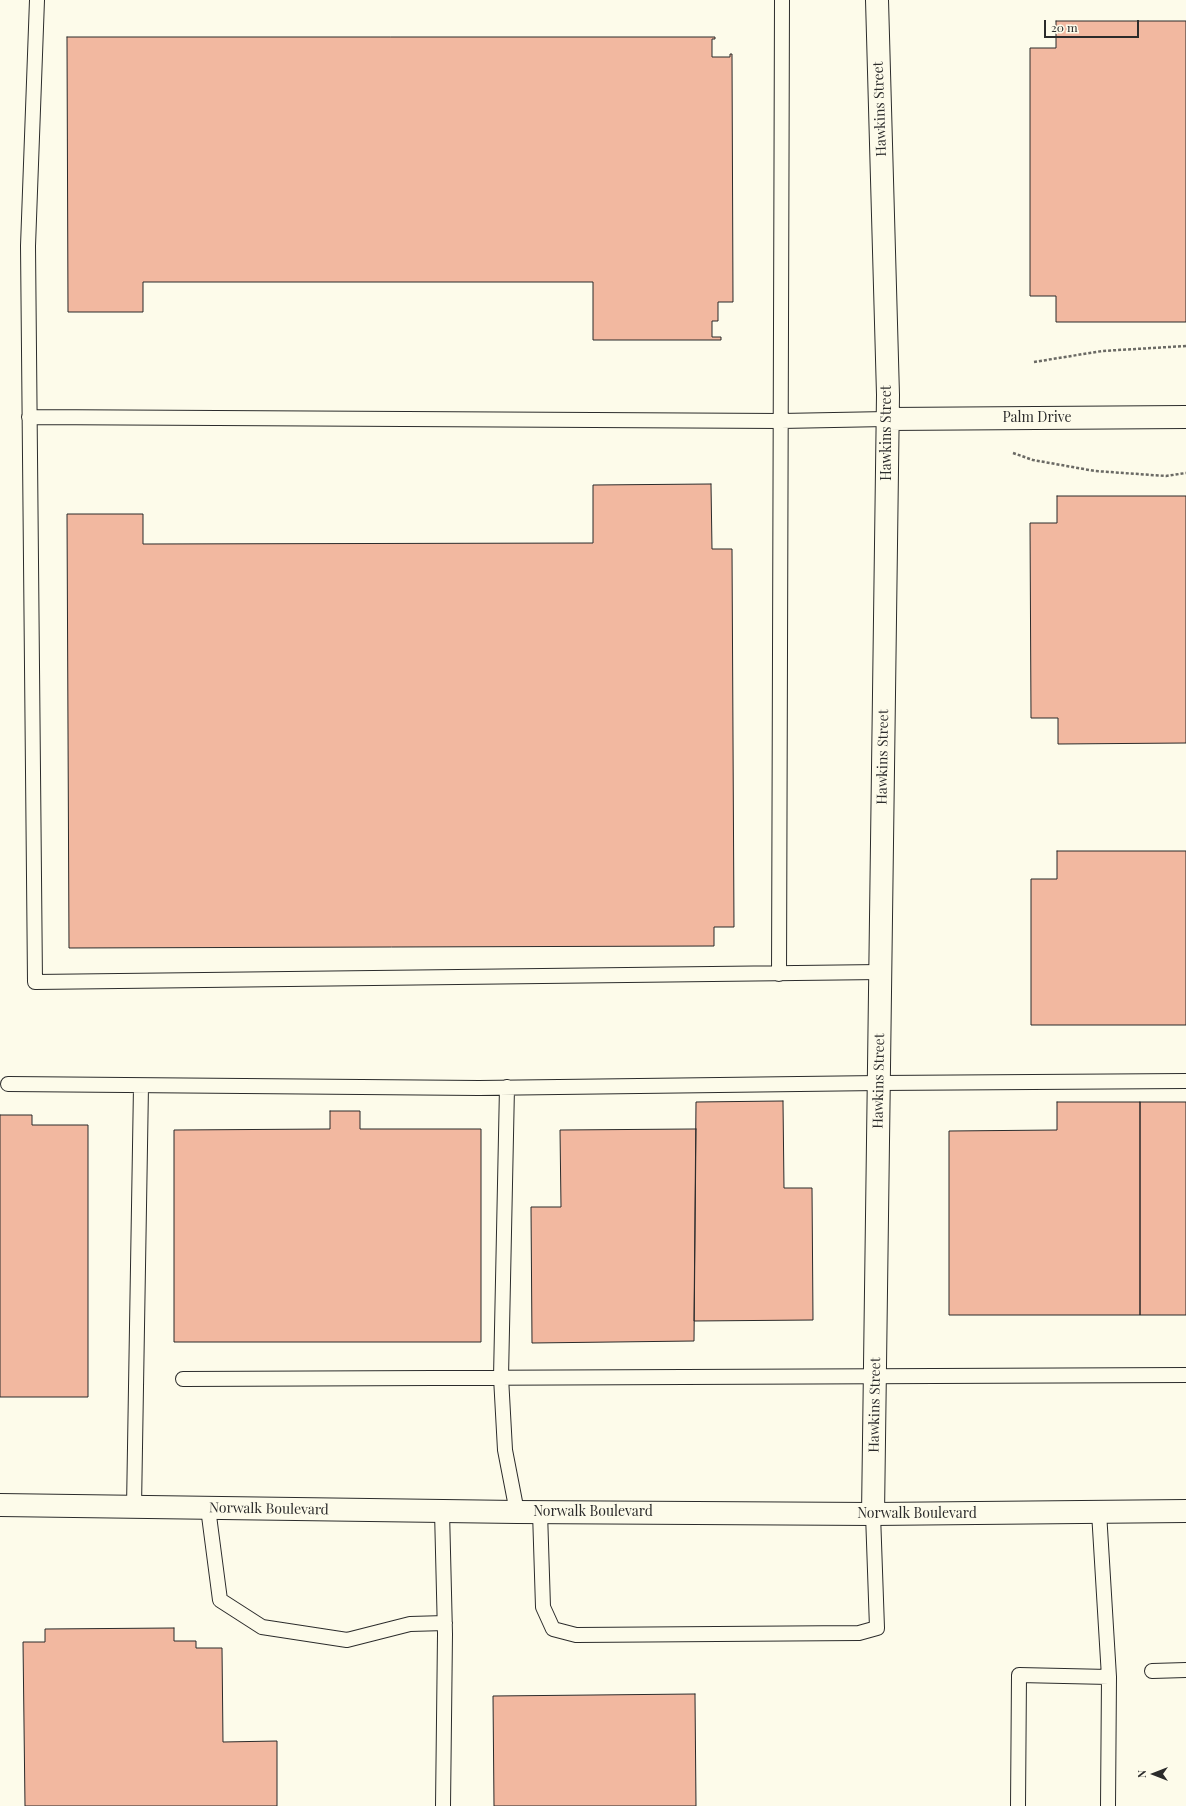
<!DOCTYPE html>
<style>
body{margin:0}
#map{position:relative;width:1186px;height:1806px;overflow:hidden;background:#fdfbea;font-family:"Playfair Display",serif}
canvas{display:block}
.north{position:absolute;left:1134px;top:1754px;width:40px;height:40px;-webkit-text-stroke:3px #fdfbea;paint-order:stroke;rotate:270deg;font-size:11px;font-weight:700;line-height:16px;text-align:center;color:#2b2b2b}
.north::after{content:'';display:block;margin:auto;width:14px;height:18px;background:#2b2b2b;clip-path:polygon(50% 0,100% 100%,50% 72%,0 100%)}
.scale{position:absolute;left:1044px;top:20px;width:95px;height:18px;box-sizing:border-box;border:2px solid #2b2b2b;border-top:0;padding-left:5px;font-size:12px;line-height:14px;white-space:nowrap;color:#2b2b2b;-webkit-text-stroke:3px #fdfbea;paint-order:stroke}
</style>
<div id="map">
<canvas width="1186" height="1806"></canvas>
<div class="north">N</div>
<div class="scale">20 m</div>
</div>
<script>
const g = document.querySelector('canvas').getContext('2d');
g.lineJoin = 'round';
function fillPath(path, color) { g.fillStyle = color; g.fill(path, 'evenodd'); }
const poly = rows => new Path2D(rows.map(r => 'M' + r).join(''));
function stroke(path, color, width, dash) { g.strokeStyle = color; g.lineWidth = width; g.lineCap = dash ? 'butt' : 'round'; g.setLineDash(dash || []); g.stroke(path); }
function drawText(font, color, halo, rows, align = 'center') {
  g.font = font + ' "Playfair Display",serif'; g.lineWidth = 3; g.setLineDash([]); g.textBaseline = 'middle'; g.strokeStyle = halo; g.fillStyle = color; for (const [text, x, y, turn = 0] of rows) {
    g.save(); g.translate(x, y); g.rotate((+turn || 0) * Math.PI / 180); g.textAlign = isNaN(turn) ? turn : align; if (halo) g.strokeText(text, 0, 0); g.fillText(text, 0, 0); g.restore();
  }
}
const building = poly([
 [1056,21,1186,21,1186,322,1056,322,1056,296,1030,296,1030,48,1056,48,1056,21],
 [67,37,715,37,715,39,712,39,712,57,730,57,730,54,732,54,733,302,718,302,718,321,712,321,712,337,721,337,721,340,593,340,593,282,143,282,143,312,68,312,67,37],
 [711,484,712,549,732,549,734,927,714,927,714,946,69,948,67,514,143,514,143,544,593,543,593,485,711,484],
 [1057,496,1186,496,1186,743,1058,744,1058,718,1031,718,1030,523,1057,523,1057,496],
 [1057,851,1186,851,1186,1025,1031,1025,1031,879,1057,879,1057,851],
 [783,1101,784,1188,812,1188,813,1320,694,1321,696,1102,783,1101],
 [1057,1102,1140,1102,1140,1315,949,1315,949,1131,1057,1130,1057,1102],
 [1140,1102,1186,1102,1186,1315,1140,1315,1140,1102],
 [330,1111,360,1111,360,1129,481,1129,481,1342,174,1342,174,1130,330,1129,330,1111],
 [0,1115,32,1115,32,1125,88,1125,88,1397,0,1397,0,1115],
 [696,1129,694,1341,532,1343,531,1207,561,1207,560,1130,696,1129],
 [174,1628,174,1641,196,1641,196,1648,222,1648,223,1742,277,1741,277,1806,25,1806,23,1642,45,1642,45,1629,174,1628],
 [695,1694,696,1806,494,1806,493,1696,695,1694]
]);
fillPath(building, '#f2b8a0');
stroke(building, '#2b2b2b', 1);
const lane = poly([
 [37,0,28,246,35,982,881,972],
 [29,417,781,421,887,419],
 [779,974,782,0],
 [8,1084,479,1088,879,1083,1186,1081],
 [507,1087,501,1377,505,1450,517,1512],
 [183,1379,1186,1375],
 [134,1507,141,1086],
 [208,1508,220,1600,262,1627,347,1640,410,1624,445,1623],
 [442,1511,445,1634,443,1806],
 [540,1512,543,1607,553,1629,576,1635,859,1633,877,1628,873,1514],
 [1152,1671,1186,1670],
 [1018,1806,1019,1675,1109,1677,1099,1512],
 [1108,1806,1109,1677]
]);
const street = poly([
 [887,419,1186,417],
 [873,1514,888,395,877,0]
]);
const secondary = poly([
 [0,1505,517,1512,873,1514,1186,1511]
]);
stroke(lane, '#2b2b2b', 16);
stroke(street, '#2b2b2b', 24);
stroke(secondary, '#2b2b2b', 24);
stroke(poly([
 [1034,362,1102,351,1186,346],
 [1013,453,1033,460,1095,471,1166,476,1186,473]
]), '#6a6964', 2.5, [3, 2]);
stroke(lane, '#fdfbea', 14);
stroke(street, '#fdfbea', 22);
stroke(secondary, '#fdfbea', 22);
drawText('14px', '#2b2b2b', '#fdfbea', [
 ["Hawkins Street",880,109,-92],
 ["Palm Drive",1037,418],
 ["Hawkins Street",887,433,-90],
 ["Hawkins Street",883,757,-89],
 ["Hawkins Street",879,1081,-89],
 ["Hawkins Street",875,1405,-89],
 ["Norwalk Boulevard",269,1509,1],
 ["Norwalk Boulevard",593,1512],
 ["Norwalk Boulevard",917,1514]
]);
</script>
